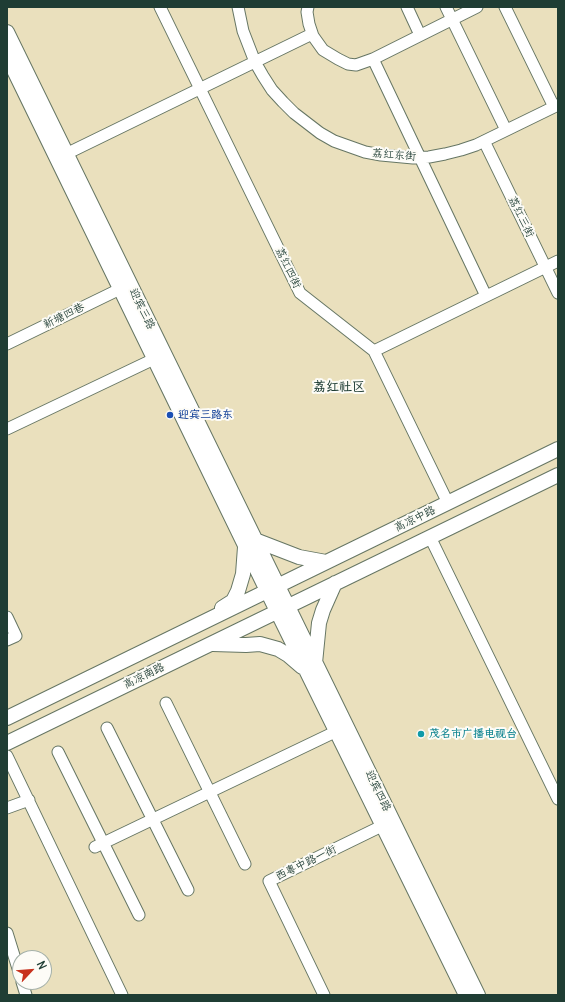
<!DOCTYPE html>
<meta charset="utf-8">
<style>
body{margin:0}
#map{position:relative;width:565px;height:1002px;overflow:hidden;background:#eae0bd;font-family:Delius,sans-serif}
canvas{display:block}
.frame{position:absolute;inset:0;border:8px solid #1f3d34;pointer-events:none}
.north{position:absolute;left:12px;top:950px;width:40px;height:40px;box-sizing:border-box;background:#fdfcf7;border:1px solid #a4b0a9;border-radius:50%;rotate:64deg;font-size:11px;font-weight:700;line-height:16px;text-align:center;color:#1f3d34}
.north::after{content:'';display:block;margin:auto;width:14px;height:18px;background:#c8321e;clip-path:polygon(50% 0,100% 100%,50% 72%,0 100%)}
</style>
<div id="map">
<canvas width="565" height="1002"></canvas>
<div class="frame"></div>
<div class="north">N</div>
</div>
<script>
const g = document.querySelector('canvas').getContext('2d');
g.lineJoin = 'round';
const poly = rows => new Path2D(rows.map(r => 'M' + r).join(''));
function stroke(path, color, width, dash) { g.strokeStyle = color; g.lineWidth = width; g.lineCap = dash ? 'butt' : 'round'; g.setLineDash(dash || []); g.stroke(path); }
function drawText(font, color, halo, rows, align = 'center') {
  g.font = font + ' Delius,"LXGW WenKai TC",sans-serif'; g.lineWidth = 4; g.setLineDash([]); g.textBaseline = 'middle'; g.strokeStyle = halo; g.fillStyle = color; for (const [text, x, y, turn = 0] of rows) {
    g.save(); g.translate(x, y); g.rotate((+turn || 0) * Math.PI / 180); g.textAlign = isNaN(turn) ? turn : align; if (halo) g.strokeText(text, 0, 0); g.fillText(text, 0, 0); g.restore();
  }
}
const minor = poly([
 [160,7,300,293,374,351,448,503],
 [238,7,243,31,255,62,263,76,272,90,283,102,294,113,320,133,334,141,365,152,381,155,413,158,429,157,445,154,461,150,476,145,558,105],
 [308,7,307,12,309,24,313,36,323,50,338,59,348,64,356,65,373,59,477,7],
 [407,7,420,35],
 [446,7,506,130],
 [505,7,554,107],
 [373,59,486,296],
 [484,141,558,293],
 [66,154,312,34],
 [7,344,120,289],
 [374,351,558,261],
 [7,429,154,359],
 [430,537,558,799],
 [7,617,16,636,7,640],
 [166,703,245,864],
 [107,728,188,890],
 [58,752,139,915],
 [7,756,122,995],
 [7,808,29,800],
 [95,847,337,731],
 [7,933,20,975],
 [22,982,26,995],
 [324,995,269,881,390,822]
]);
const major = poly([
 [7,32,478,995],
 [7,56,273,603,466,995],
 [255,540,299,557,326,562],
 [222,608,233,601,238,591,243,574,245,547],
 [213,644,246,645,260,644,278,649,288,655,302,667],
 [315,663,319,623,323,610,335,583],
 [7,718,558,449],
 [7,743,558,475]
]);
stroke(minor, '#667664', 13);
stroke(major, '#667664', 16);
stroke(minor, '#fff', 11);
stroke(major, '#fff', 14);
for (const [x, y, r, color] of [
 [170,415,4,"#1a4fb4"],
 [421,734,4,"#0f9aa8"]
]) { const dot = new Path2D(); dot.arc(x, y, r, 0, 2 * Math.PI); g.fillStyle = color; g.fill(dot); stroke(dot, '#fdfcf7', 1.5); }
drawText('11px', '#1f3d34', '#fdfcf7', [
 ["荔红东街",394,155,5],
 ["荔红三街",521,217,64],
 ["荔红四街",288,268,64],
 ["迎宾三路",142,309,64],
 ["新塘四巷",64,316,-26],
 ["高凉中路",415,519,-26],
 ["高凉南路",144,676,-26],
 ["迎宾四路",378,791,64],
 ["西粤中路一街",306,863,-26]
]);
drawText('bold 11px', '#164399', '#fdfcf7', [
 ["迎宾三路东",178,415]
], 'left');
drawText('bold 11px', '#0d838f', '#fdfcf7', [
 ["茂名市广播电视台",429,734]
], 'left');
drawText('bold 13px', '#1f3d34', '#fdfcf7', [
 ["荔红社区",339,387]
]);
</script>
